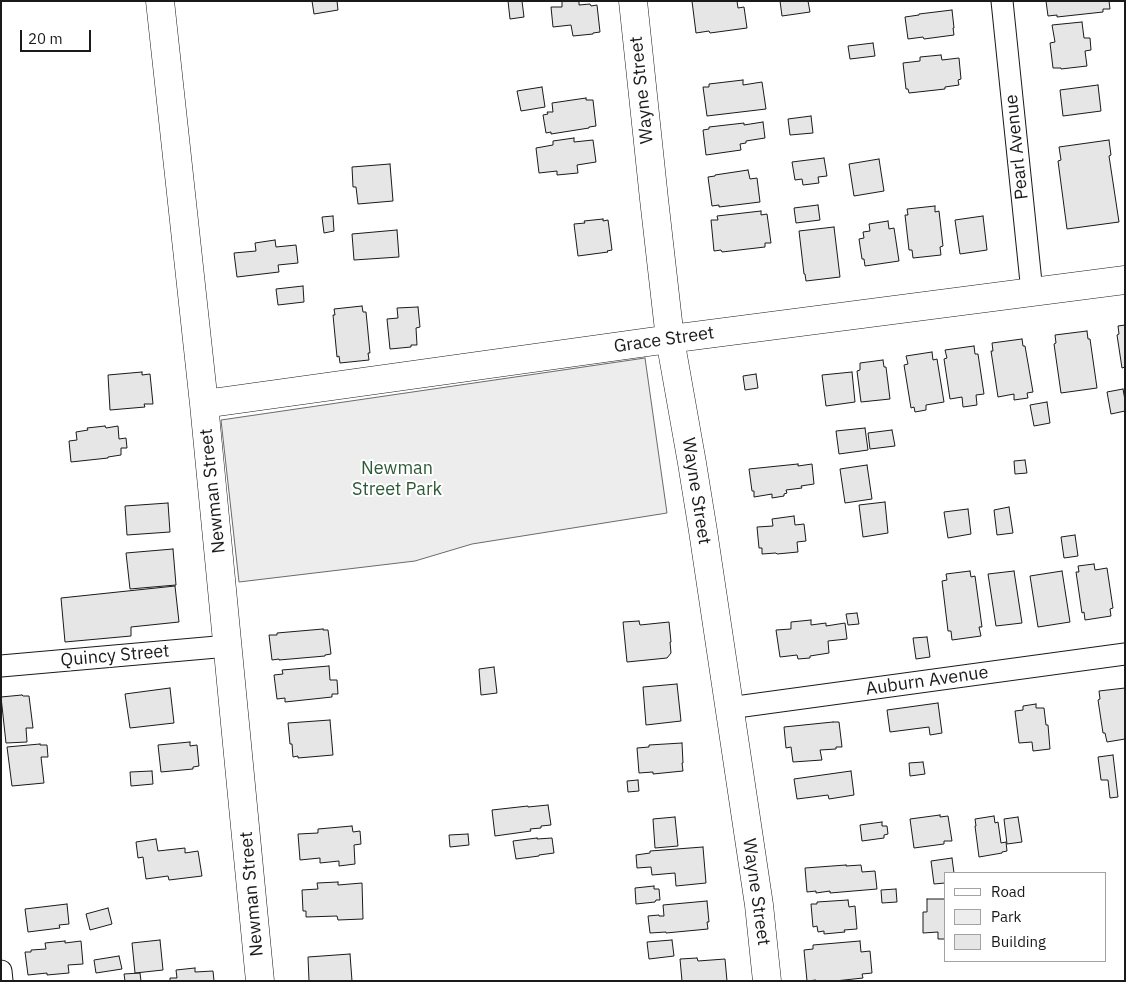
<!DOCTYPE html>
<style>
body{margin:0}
#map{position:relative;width:1126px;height:982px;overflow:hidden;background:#fff;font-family:"IBM Plex Sans",sans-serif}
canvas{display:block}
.frame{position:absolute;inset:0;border:2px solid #1a1a1a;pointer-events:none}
.legend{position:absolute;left:944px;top:872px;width:162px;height:90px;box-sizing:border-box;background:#fff;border:1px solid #a3a3a3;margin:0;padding:6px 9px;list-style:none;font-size:15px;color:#1a1a1a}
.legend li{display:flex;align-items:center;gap:10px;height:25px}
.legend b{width:25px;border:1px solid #a3a3a3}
.scale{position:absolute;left:20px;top:30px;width:71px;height:22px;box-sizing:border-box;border:2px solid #1a1a1a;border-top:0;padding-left:6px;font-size:15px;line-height:18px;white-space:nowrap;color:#1a1a1a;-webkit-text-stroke:4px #fff;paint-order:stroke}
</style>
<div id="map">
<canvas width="1126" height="982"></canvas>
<div class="frame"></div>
<ul class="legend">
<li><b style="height:6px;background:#fff"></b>Road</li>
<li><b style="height:14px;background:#ededed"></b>Park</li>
<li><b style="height:14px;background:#e6e6e6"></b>Building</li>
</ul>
<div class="scale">20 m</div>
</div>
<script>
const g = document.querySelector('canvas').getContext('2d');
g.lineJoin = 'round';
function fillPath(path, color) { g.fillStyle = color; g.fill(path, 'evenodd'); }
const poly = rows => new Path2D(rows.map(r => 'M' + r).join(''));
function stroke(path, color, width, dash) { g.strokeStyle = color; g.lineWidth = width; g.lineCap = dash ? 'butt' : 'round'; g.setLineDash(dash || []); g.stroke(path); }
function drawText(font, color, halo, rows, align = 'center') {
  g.font = font + ' "IBM Plex Sans",sans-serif'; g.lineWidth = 4; g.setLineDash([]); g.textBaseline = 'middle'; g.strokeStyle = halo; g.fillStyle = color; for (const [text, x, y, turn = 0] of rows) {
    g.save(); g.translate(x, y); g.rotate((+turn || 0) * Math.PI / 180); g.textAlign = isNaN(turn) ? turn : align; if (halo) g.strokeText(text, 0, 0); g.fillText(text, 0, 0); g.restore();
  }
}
const green = poly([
 [645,358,667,513,472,544,415,561,239,582,221,420,645,358]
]);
fillPath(green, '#ededed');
stroke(green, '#6a6a6a', 1);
const building = poly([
 [312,1,337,1,338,10,314,14,312,1],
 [508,1,522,1,524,17,510,19,508,1],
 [562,1,579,1,579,5,590,4,591,6,597,5,600,32,593,33,593,34,573,36,571,25,553,27,551,7,562,7,562,1],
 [692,1,737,1,738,8,744,7,747,28,710,33,709,31,696,33,692,1],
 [780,1,808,1,810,12,782,16,780,1],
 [1046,1,1109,1,1110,9,1103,9,1103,12,1057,17,1057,15,1048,16,1046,1],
 [952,10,954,28,953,28,954,35,924,39,923,37,908,39,905,17,919,15,919,14,952,10],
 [1082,22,1084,38,1090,38,1091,50,1085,51,1087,66,1061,69,1061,68,1053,68,1050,43,1055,42,1052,25,1082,22],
 [873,43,875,56,850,59,848,46,873,43],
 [941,55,942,60,959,58,961,79,958,80,959,85,945,87,945,89,909,93,908,89,906,89,903,63,920,61,920,57,941,55],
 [743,80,743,85,762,82,766,109,707,116,703,87,709,87,709,84,743,80],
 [1098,85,1101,111,1063,116,1060,90,1098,85],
 [542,87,545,107,521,111,517,91,542,87],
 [586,98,586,100,593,100,596,126,589,127,589,128,551,134,551,132,546,133,543,115,548,114,547,112,553,112,552,103,586,98],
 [811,116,813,133,790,135,788,119,811,116],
 [763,122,765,138,746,141,746,143,740,144,741,150,706,155,703,130,709,129,709,127,744,123,744,125,763,122],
 [574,138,574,142,593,140,596,162,577,165,578,173,557,175,557,171,539,173,536,148,553,145,553,141,574,138],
 [1109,140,1111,155,1109,156,1119,222,1067,229,1058,161,1061,160,1059,147,1109,140],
 [824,158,827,176,818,177,819,183,803,185,802,179,795,180,792,162,824,158],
 [879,159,884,191,854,196,849,164,879,159],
 [390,164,393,201,358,204,356,187,353,187,352,167,390,164],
 [748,170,750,179,757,178,760,202,719,207,719,205,712,206,708,177,715,176,715,175,748,170],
 [818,205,820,220,796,223,794,208,818,205],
 [935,206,935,212,939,211,943,246,940,247,941,255,913,258,912,250,909,250,905,215,908,215,907,209,935,206],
 [761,211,761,215,767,214,771,243,765,243,765,247,722,252,721,250,714,251,711,220,718,220,717,216,761,211],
 [333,216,334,231,324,233,322,217,333,216],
 [983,216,987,250,960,254,955,220,983,216],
 [603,219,603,221,608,220,612,250,607,251,608,252,578,256,574,224,585,223,584,221,603,219],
 [888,221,889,229,894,228,899,261,865,266,864,259,862,259,859,239,864,238,863,232,870,231,869,224,888,221],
 [834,227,840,277,806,281,805,274,804,274,799,231,834,227],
 [397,230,399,257,354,260,352,234,397,230],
 [275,240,276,247,296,245,298,263,278,265,279,272,237,277,234,253,256,251,255,243,275,240],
 [303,286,304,302,278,305,276,289,303,286],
 [362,306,363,312,366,312,370,353,368,353,369,360,340,363,339,356,337,357,333,315,335,315,334,309,362,306],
 [418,307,420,327,416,328,417,345,411,345,411,347,390,349,387,319,398,318,397,308,418,307],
 [1125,325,1125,367,1122,368,1117,335,1119,334,1118,326,1125,325],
 [1087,331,1088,339,1090,339,1097,388,1061,393,1054,344,1056,343,1055,335,1087,331],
 [1022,339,1023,346,1025,346,1033,392,1027,393,1028,398,1014,400,1014,394,998,397,991,351,993,351,992,343,1022,339],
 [974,346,975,354,978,354,984,394,976,395,977,405,963,407,962,397,950,399,944,359,947,358,945,350,974,346],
 [932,352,933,360,937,359,944,402,926,405,926,410,915,412,914,407,911,408,904,365,908,364,906,356,932,352],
 [883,360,884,367,886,367,890,399,861,402,857,371,860,370,860,363,883,360],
 [142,372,142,375,150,374,153,404,144,404,145,407,110,410,108,375,142,372],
 [852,372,855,402,826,406,822,375,852,372],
 [756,374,758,388,745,390,743,376,756,374],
 [1123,389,1125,400,1125,411,1111,414,1107,392,1123,389],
 [1047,402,1050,423,1034,426,1030,405,1047,402],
 [105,426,106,428,118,426,119,439,126,438,127,448,121,448,121,455,108,457,108,458,71,462,69,441,77,440,76,432,88,430,87,428,105,426],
 [865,428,868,450,839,454,836,431,865,428],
 [892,430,895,446,870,449,868,433,892,430],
 [1025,460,1027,473,1015,474,1014,461,1025,460],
 [798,464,798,466,812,464,814,484,801,486,802,488,786,490,787,493,784,494,784,496,772,498,772,494,754,497,754,491,752,491,749,469,798,464],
 [867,465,872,499,845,503,840,469,867,465],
 [885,502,888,533,863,537,859,505,885,502],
 [168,503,170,532,127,535,125,506,168,503],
 [1009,507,1013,533,997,535,994,510,1009,507],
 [968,509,971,534,948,538,944,512,968,509],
 [794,516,795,525,804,524,806,541,797,542,798,552,777,554,776,553,762,554,762,548,759,548,757,527,773,526,772,519,794,516],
 [1075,535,1078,556,1064,558,1061,537,1075,535],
 [173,549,176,585,130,589,126,553,173,549],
 [1094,564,1095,570,1107,568,1113,608,1110,609,1111,616,1085,620,1084,612,1082,613,1076,572,1079,572,1078,566,1094,564],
 [970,571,971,577,975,576,982,627,979,627,981,636,952,640,951,631,948,631,942,581,947,580,946,574,970,571],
 [1014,571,1022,623,996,626,988,574,1014,571],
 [1062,571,1070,622,1038,627,1030,576,1062,571],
 [175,586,179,622,131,627,131,636,65,642,61,598,175,586],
 [857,613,859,624,848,625,846,614,857,613],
 [811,620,811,625,826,623,826,626,845,623,847,639,828,641,829,653,810,656,810,658,798,659,797,655,780,657,776,630,791,629,791,622,811,620],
 [639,621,640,625,669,622,671,642,670,642,671,653,667,658,627,662,623,622,639,621],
 [323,629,323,630,328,630,331,654,325,655,325,656,279,660,279,659,272,660,269,635,277,635,277,633,323,629],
 [927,637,930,657,916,659,913,638,927,637],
 [329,666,330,680,337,680,338,694,332,694,332,697,285,702,285,698,277,699,274,675,283,674,282,670,329,666],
 [494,667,497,693,481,695,479,669,494,667],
 [677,684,681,721,646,725,643,687,677,684],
 [170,688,174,723,130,728,125,694,170,688],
 [1125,688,1125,739,1107,742,1105,733,1103,733,1098,700,1100,699,1099,691,1125,688],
 [22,695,23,696,29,696,33,728,26,728,27,742,6,743,1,697,22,695],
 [938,703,942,733,930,735,929,727,890,732,887,710,938,703],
 [1036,704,1036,708,1044,708,1046,725,1048,725,1050,749,1033,751,1032,742,1019,743,1015,711,1023,710,1023,706,1036,704],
 [330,720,333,755,298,758,298,756,293,757,292,744,290,744,288,723,330,720],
 [833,722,839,722,842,747,836,747,836,749,820,750,822,760,793,762,791,747,786,748,784,727,833,722],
 [190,742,190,746,197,745,199,766,193,767,193,769,161,772,158,745,190,742],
 [682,743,683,763,682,763,683,771,653,774,653,772,639,773,637,748,649,747,649,745,682,743],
 [40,744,40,745,47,745,48,757,41,757,44,783,12,786,7,747,40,744],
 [1113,755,1118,797,1110,798,1108,780,1101,780,1098,757,1113,755],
 [923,762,925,774,910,776,909,763,923,762],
 [152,771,153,784,131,786,130,772,152,771],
 [851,771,854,795,829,799,828,795,797,799,794,779,851,771],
 [638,780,639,791,628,792,627,781,638,780],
 [548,805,551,825,541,826,541,828,530,829,531,831,495,836,492,810,528,806,528,807,548,805],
 [940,815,940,817,948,816,952,841,944,841,944,844,914,848,910,819,940,815],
 [994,816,995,823,998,822,1001,843,1006,842,1007,851,1002,852,1002,853,979,857,975,826,976,826,975,819,994,816],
 [675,817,678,846,655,848,653,819,675,817],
 [1018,817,1022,842,1007,844,1004,819,1018,817],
 [882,822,882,826,887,826,888,834,884,835,884,838,862,841,860,825,882,822],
 [352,826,353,832,360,831,361,844,354,845,355,864,339,866,339,861,320,863,320,858,300,860,298,834,318,833,318,829,352,826],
 [468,834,469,845,450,847,449,835,468,834],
 [537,838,537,839,552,838,554,853,539,855,539,856,516,859,513,841,537,838],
 [156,839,158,851,185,848,185,853,198,851,202,876,169,880,168,876,146,879,143,857,138,858,136,842,156,839],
 [703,847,706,883,676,886,675,873,652,875,651,867,637,868,636,855,650,853,650,851,703,847],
 [952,858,954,873,945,873,945,883,934,884,931,861,952,858],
 [846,865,846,866,861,865,862,872,875,871,877,889,830,893,830,891,816,893,816,891,807,892,805,868,846,865],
 [338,882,338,885,362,883,363,919,338,920,337,916,306,917,306,911,303,911,302,890,318,889,317,883,338,882],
 [654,886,654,889,659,889,660,900,656,900,655,902,636,904,635,888,654,886],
 [896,889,897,902,882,903,881,890,896,889],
 [927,899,945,899,945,939,938,939,938,932,923,933,923,912,927,912,927,899],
 [848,900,849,907,855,906,857,929,844,930,845,932,824,934,824,931,818,932,817,926,813,927,811,904,817,904,817,902,848,900],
 [707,901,709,922,707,922,708,929,666,933,666,932,650,933,648,916,659,915,659,916,664,916,663,905,707,901],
 [67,904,69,924,59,925,60,928,28,932,25,909,67,904],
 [108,908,112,924,90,930,86,914,108,908],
 [160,940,163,970,135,973,132,943,160,940],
 [672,940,674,956,649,959,647,942,672,940],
 [65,941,65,943,81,941,83,964,68,965,69,973,47,975,47,973,28,975,25,952,31,952,31,950,46,949,45,943,65,941],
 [860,941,861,952,870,951,872,973,862,974,863,978,835,981,816,981,816,980,807,981,804,950,813,949,813,945,860,941],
 [350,954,352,981,309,981,308,957,350,954],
 [119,956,122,969,96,973,94,960,119,956],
 [697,958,698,961,725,959,727,981,682,981,680,959,697,958],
 [195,968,195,972,213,971,214,981,170,981,170,978,177,978,176,970,195,968],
 [140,973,141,981,125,981,124,974,140,973]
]);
fillPath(building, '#e6e6e6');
stroke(building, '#1a1a1a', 1);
const street = poly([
 [1002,1,1032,292],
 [1,666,228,646],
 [729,708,1125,654],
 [1,971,2,981]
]);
const secondary = poly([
 [160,1,204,404,260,981],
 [633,1,654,199,670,339,692,463,703,531,759,905,767,981],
 [204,404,670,339,1125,280]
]);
stroke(street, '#1a1a1a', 23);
stroke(secondary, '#1a1a1a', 29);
stroke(street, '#fff', 21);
stroke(secondary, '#fff', 28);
drawText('18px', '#1a1a1a', '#fff', [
 ["Wayne Street",642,90,-96],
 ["Pearl Avenue",1017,147,-96],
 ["Grace Street",664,340,-8],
 ["Newman Street",213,491,-96],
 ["Wayne Street",696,491,81],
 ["Quincy Street",115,656,-5],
 ["Auburn Avenue",927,681,-8],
 ["Wayne Street",756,892,82],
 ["Newman Street",252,894,-95]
]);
drawText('18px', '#2b5a34', '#fff', [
 ["Newman",397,469],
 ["Street Park",397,490]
]);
</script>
